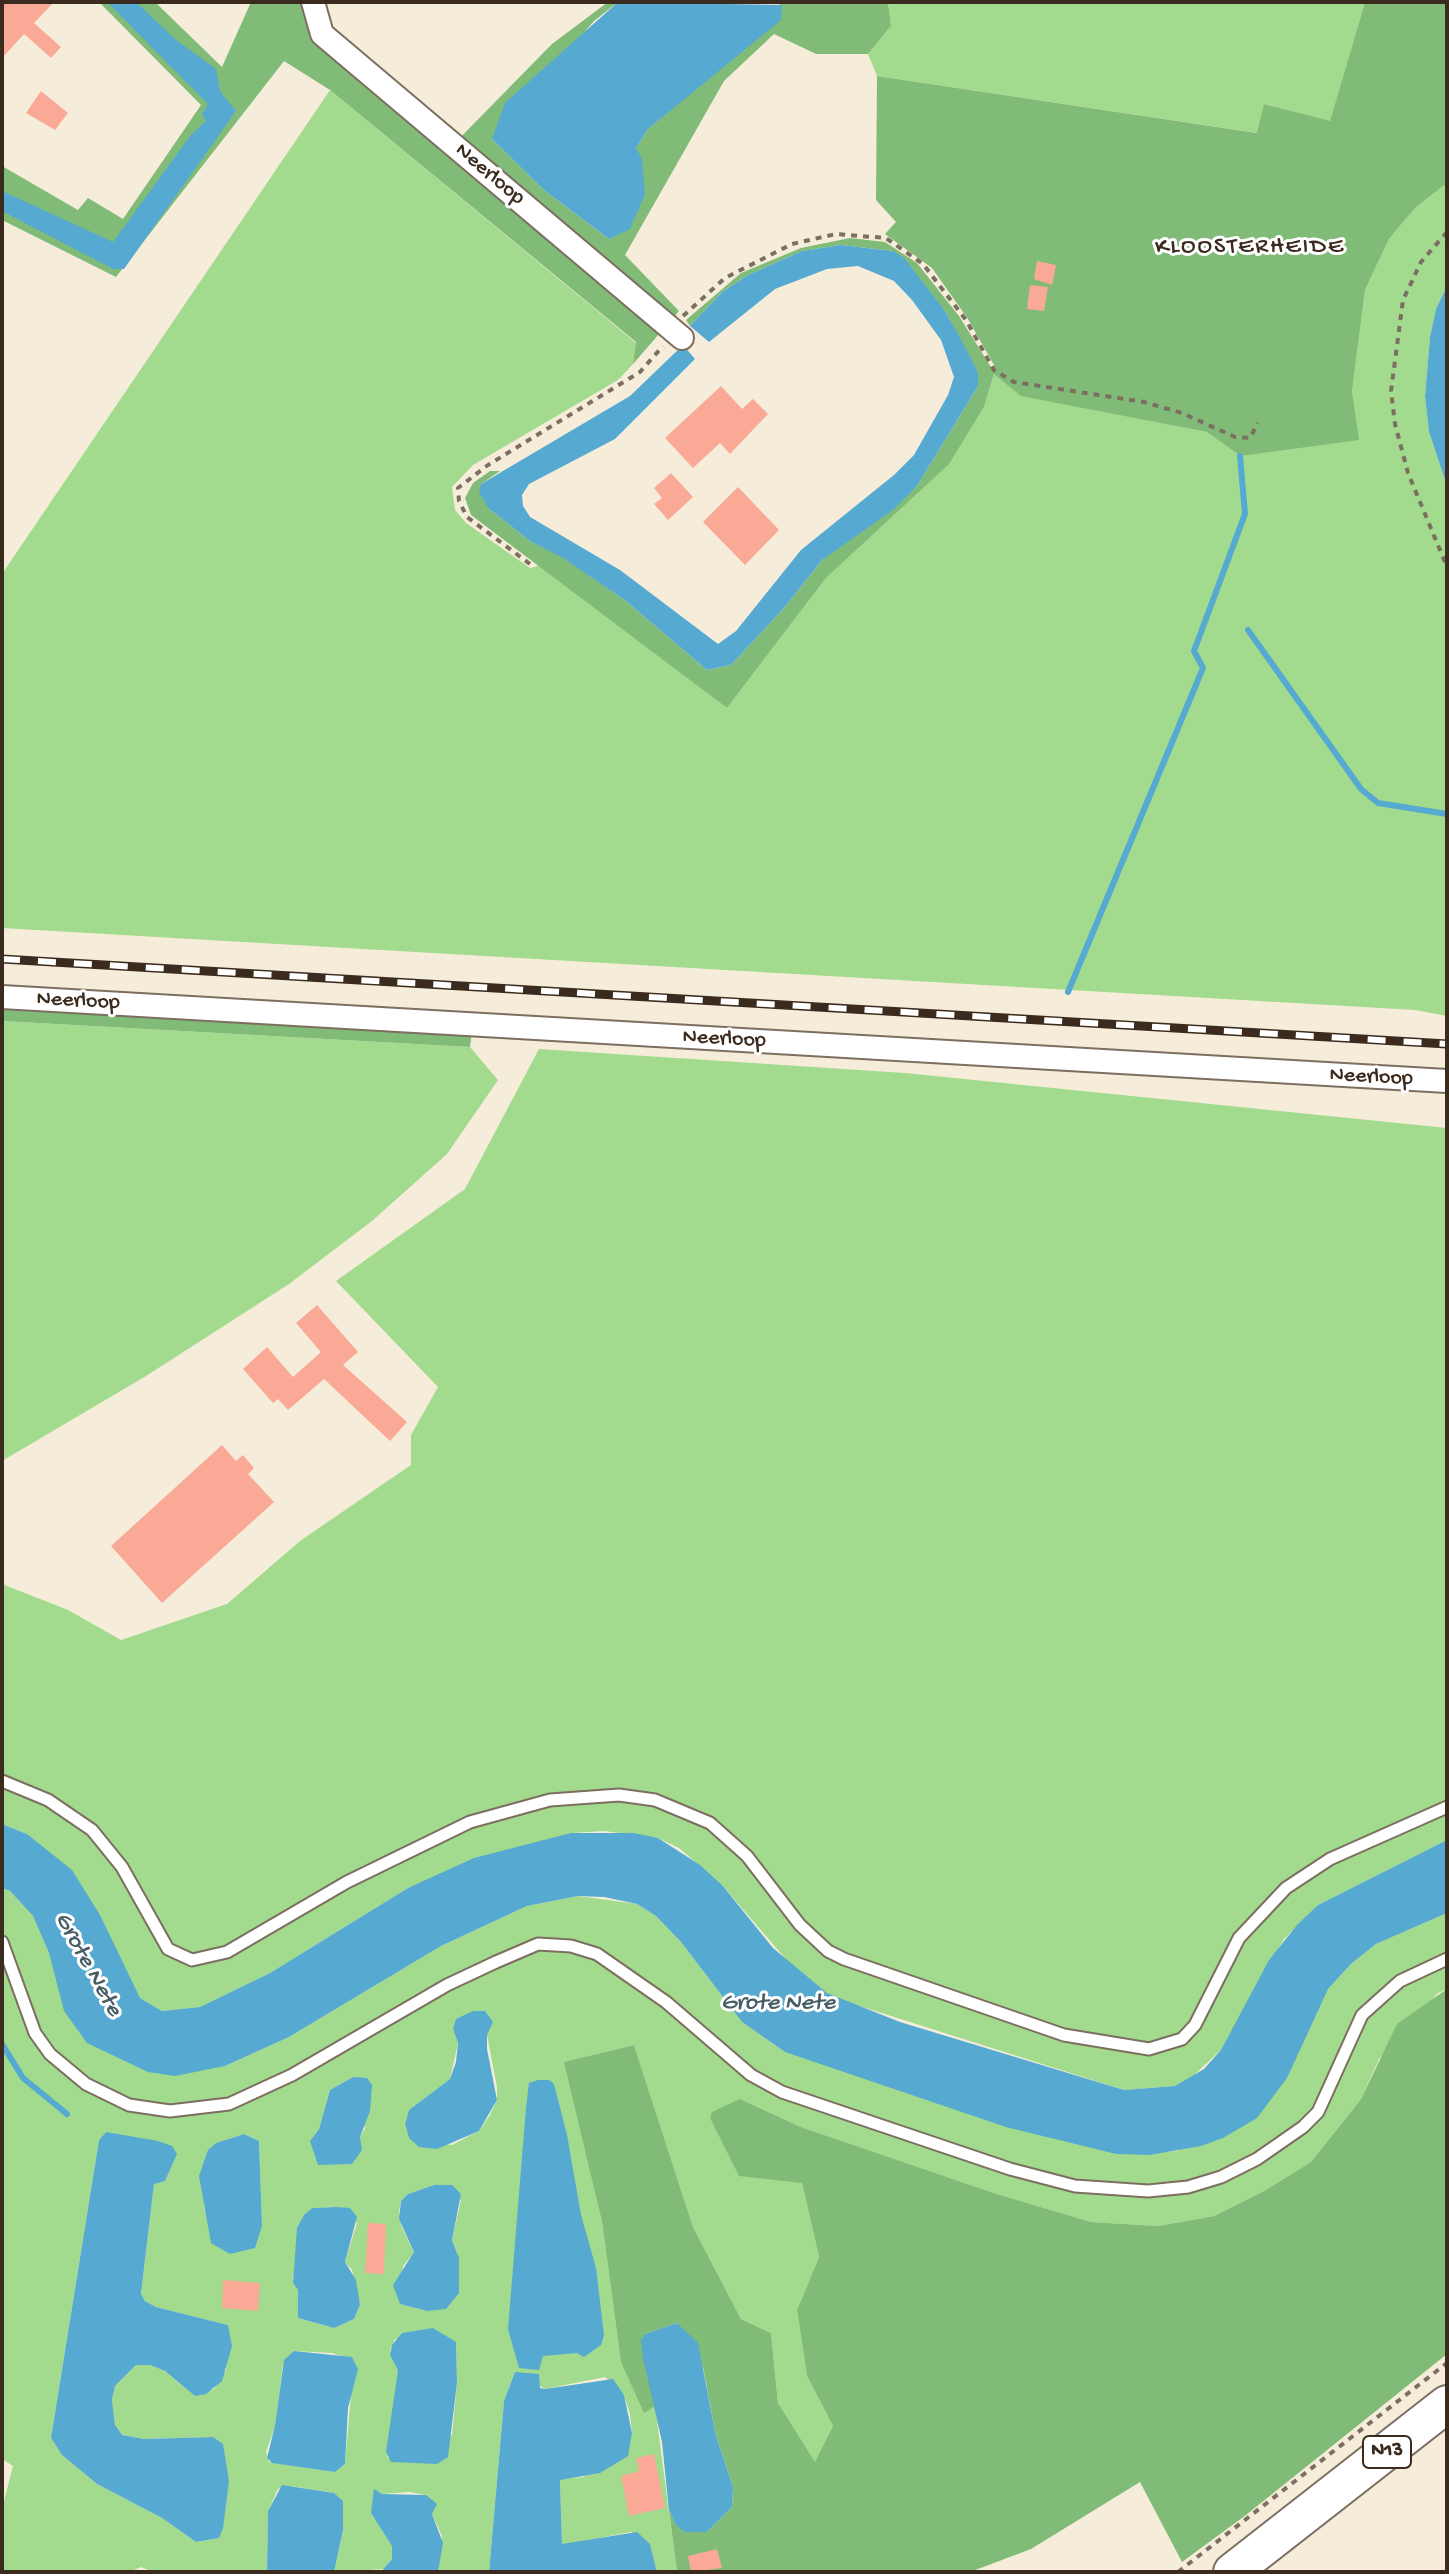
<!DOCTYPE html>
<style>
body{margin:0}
#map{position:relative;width:1449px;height:2574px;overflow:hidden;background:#f6ecda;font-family:"Gochi Hand",sans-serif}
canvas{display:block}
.frame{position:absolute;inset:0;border:4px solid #3b2a1e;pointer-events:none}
</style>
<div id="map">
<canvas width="1449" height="2574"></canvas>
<div class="frame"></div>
</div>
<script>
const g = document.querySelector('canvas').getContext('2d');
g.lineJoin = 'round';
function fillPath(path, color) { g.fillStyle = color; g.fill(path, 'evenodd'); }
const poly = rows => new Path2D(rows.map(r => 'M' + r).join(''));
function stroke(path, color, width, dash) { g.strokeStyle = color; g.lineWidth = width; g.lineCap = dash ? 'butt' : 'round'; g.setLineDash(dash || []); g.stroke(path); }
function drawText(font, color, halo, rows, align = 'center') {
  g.font = font + ' "Gochi Hand",sans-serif'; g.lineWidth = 6; g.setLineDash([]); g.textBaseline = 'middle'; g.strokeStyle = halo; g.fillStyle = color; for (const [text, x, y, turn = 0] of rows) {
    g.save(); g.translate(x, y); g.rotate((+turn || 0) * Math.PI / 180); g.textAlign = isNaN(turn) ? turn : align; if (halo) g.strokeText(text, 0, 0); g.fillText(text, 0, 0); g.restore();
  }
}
fillPath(poly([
 [888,2,1365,2,1330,122,1265,104,1258,133,877,76,868,54,891,26],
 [330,90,636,343,633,364,618,380,473,465,452,487,455,510,466,523,530,568,541,565,727,708,826,578,949,463,984,407,994,374,1117,414,1207,432,1240,456,1356,431,1352,392,1365,290,1389,239,1415,208,1447,183,1447,286,1436,309,1430,337,1425,396,1429,432,1447,486,1447,1016,1415,1010,2,928,2,574],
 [2,1021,470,1047,498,1080,447,1154,372,1221,289,1284,146,1376,2,1461],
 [539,1049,905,1073,1447,1128,1447,1840,1318,1905,1284,1939,1221,2050,1193,2076,1175,2086,1124,2090,847,2002,827,1993,790,1964,722,1885,679,1848,658,1838,604,1831,571,1833,408,1888,270,1973,200,2007,162,2011,140,1998,125,1971,27,1834,2,1824,2,1584,68,1610,121,1640,227,1604,300,1541,411,1465,411,1435,438,1387,336,1281,465,1189],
 [2,1888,10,1891,33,1916,49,1953,225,2066,289,2037,441,1946,527,1906,578,1896,637,1904,656,1916,681,1942,742,2022,785,2052,1116,2154,1177,2151,1287,2078,1313,2015,1328,1989,1351,1964,1376,1944,1447,1913,1447,1989,1438,1993,1379,2059,1361,2099,1311,2162,1264,2191,1214,2216,1158,2226,1091,2222,997,2194,801,2127,740,2099,802,2183,819,2257,797,2310,807,2376,833,2426,815,2463,778,2403,771,2333,741,2319,693,2227,634,2045,565,2062,602,2222,621,2361,644,2412,655,2406,677,2572,657,2572,650,2544,631,2532,562,2545,560,2479,583,2477,632,2433,630,2414,624,2395,605,2377,545,2389,515,2372,504,2401,489,2572,438,2572,442,2536,432,2514,434,2505,426,2495,409,2492,382,2494,371,2513,392,2545,392,2559,384,2569,334,2572,343,2530,334,2493,290,2486,278,2489,268,2511,267,2572,154,2572,141,2567,129,2572,2,2572,2,2509,13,2466,2,2459],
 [473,2011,487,2035,497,2087,497,2100,490,2115,479,2131,452,2145,409,2138,405,2124,409,2110,450,2079,458,2043,453,2029],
 [353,2077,365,2128,360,2137,310,2141,319,2129,330,2090],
 [106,2132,174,2160,165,2181,154,2183,141,2295,145,2301,156,2307,228,2325,226,2370,214,2389,195,2396,165,2371,150,2365,136,2365,115,2386,112,2400,115,2425,121,2435,144,2439,213,2437,225,2505,219,2538,196,2542,162,2518,97,2484,62,2455,51,2438,99,2140],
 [244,2134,259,2141,262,2226,205,2212,202,2189,216,2143],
 [434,2185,461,2200,452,2240,457,2252,427,2311,400,2304,403,2266,414,2253,401,2225,399,2211,401,2201,408,2194],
 [336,2207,357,2223,345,2262,352,2270,360,2305,354,2319,334,2328,298,2318,298,2290,293,2283,298,2228,304,2215,312,2208],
 [395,2339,456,2342,457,2383,452,2435,387,2458,397,2388,398,2370,390,2350],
 [294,2351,332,2353,354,2360,345,2464,335,2472,269,2462,266,2452,275,2426,283,2364]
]), '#a2db8d');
fillPath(poly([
 [99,2,155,2,222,67,251,2,308,2,306,23,349,70,449,149,552,44,608,2,618,2,594,21,492,139,545,191,609,239,636,148,648,129,711,75,782,2,888,2,891,26,868,54,816,54,774,34,724,81,625,255,679,311,633,364,636,342,330,90,284,61,116,277,2,220,2,166,78,210,88,198,123,219,201,105],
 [1365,2,1447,2,1447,183,1415,208,1389,239,1365,290,1352,392,1359,440,1240,456,1207,432,1021,396,994,374,984,407,949,464,826,578,727,708,471,515,465,498,473,483,490,471,500,471,481,484,488,508,530,541,563,557,626,601,707,670,731,665,785,607,822,560,917,486,978,386,978,374,945,311,893,251,841,245,802,251,748,275,722,292,690,326,686,320,741,273,801,248,850,238,885,242,917,263,959,316,994,372,994,365,968,319,932,268,885,234,896,222,876,200,877,76,1257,133,1264,104,1330,121],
 [2,1002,472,1032,470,1047,2,1021],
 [1447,1989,1447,2354,1246,2515,1182,2562,1140,2482,1031,2549,970,2572,677,2572,669,2510,676,2525,707,2532,732,2507,733,2487,716,2436,703,2367,677,2323,645,2334,642,2339,655,2406,644,2413,621,2362,602,2222,564,2062,634,2045,693,2227,741,2319,771,2333,778,2403,815,2462,833,2426,807,2376,797,2310,819,2257,802,2183,739,2176,710,2118,712,2112,740,2099,801,2127,997,2194,1091,2222,1158,2226,1214,2216,1264,2191,1311,2162,1361,2099,1397,2024]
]), '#81bb78');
fillPath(poly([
 [107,2,136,2,176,40,216,69,220,91,236,111,124,269,113,269,2,211,2,191,113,242,191,135,206,121,202,114,208,104],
 [618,2,782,5,781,20,648,129,636,148,642,159,645,194,630,229,609,239,545,191,492,139,505,103],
 [841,245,893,251,904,258,945,311,970,356,978,373,978,386,917,486,893,510,822,560,785,607,731,665,707,670,626,601,563,558,530,541,488,508,479,492,481,484,630,396,683,345,695,359,615,439,529,484,522,495,523,506,530,517,620,570,718,644,736,631,801,550,894,475,914,455,948,395,954,377,941,340,912,300,894,281,858,266,827,269,775,289,709,342,690,326,722,292,748,275,802,251],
 [1447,286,1447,486,1429,432,1425,396,1430,337,1436,309],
 [2,1824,27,1834,72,1870,100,1915,140,1998,162,2011,200,2007,270,1973,408,1888,474,1858,571,1833,634,1833,658,1838,700,1865,722,1885,773,1948,827,1993,900,2022,1124,2090,1175,2086,1204,2069,1221,2050,1269,1960,1297,1925,1318,1905,1447,1840,1447,1913,1376,1944,1351,1964,1328,1989,1287,2078,1257,2118,1223,2138,1201,2146,1149,2155,1116,2154,1006,2127,785,2052,742,2022,681,1942,656,1916,637,1904,604,1897,578,1896,527,1906,441,1946,289,2037,225,2066,175,2076,148,2072,87,2043,64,2011,49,1953,33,1916,10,1891,2,1888],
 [473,2011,485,2011,493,2022,487,2035,487,2049,497,2100,479,2131,437,2149,419,2147,409,2138,405,2124,409,2110,450,2079,456,2062,458,2043,453,2029,456,2019],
 [353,2077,367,2078,372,2085,370,2111,360,2137,362,2150,352,2164,318,2165,310,2141,319,2129,330,2090],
 [538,2080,549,2080,554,2084,567,2135,581,2215,596,2268,604,2335,601,2345,584,2357,577,2353,543,2356,539,2370,519,2368,508,2329,526,2108,529,2083],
 [106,2132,158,2141,172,2146,177,2154,165,2181,154,2184,141,2294,145,2301,156,2307,228,2325,232,2346,222,2381,206,2394,195,2396,165,2371,150,2365,136,2365,115,2386,112,2400,115,2425,122,2435,144,2439,213,2437,223,2444,229,2481,223,2528,219,2538,196,2542,162,2518,97,2484,62,2455,51,2438,99,2140],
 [244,2134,259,2141,262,2226,255,2248,230,2254,211,2243,199,2176,208,2150,216,2143],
 [434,2185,452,2185,461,2194,452,2240,459,2258,459,2293,446,2309,427,2311,400,2304,393,2285,414,2252,399,2219,401,2201,408,2194],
 [336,2207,350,2208,357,2217,345,2262,356,2280,360,2305,354,2319,334,2328,298,2318,298,2290,293,2283,297,2228,304,2215,312,2208],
 [677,2323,698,2343,716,2436,733,2487,732,2507,707,2532,685,2532,676,2525,669,2510,662,2442,643,2358,641,2340,645,2334],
 [433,2328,456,2342,457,2383,448,2457,437,2464,391,2462,386,2452,398,2370,390,2355,392,2345,402,2333],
 [294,2351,352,2357,358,2369,348,2408,345,2464,335,2472,272,2463,267,2458,275,2425,284,2360],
 [515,2372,539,2374,540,2388,545,2389,613,2379,624,2395,632,2433,628,2456,600,2473,560,2480,562,2544,637,2532,650,2544,657,2572,489,2572,504,2401],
 [282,2485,334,2493,343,2501,343,2530,334,2572,267,2572,268,2511],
 [374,2489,382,2494,426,2495,437,2504,432,2514,443,2543,438,2572,381,2572,392,2559,392,2546,371,2513]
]), '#56a9d1');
stroke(poly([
 [1248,630,1361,789,1378,803,1447,814],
 [1068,992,1203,668,1194,651,1245,514,1240,456],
 [2,2044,23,2078,67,2114]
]), '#56a9d1', 6);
fillPath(poly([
 [2,2,54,2,34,23,61,47,51,58,24,34,2,58],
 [41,91,68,113,55,130,26,113],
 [1037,261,1056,265,1052,285,1034,279],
 [1030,285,1048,287,1044,311,1027,309],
 [721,386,742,409,753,399,768,414,730,454,720,443,693,468,665,438],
 [671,473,693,497,668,520,654,504,662,498,654,488],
 [738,487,779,530,745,565,703,522],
 [317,1305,358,1352,343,1365,407,1422,390,1441,324,1379,288,1410,278,1399,273,1403,243,1369,267,1347,293,1377,321,1352,296,1323],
 [222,1445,236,1461,243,1455,254,1468,248,1474,274,1502,162,1603,111,1546],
 [368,2223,386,2224,384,2274,365,2273],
 [223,2280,260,2283,258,2311,222,2308],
 [654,2454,665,2508,629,2516,621,2476,639,2471,636,2458],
 [717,2549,722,2568,691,2572,688,2556]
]), '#faa996');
const service = poly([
 [2,1781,48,1800,92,1830,122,1867,168,1949,192,1960,227,1952,347,1882,470,1822,550,1800,619,1795,655,1800,710,1823,747,1856,800,1925,828,1951,844,1959,1064,2035,1149,2049,1182,2039,1195,2025,1239,1938,1286,1888,1330,1859,1447,1807],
 [2,1942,35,2033,50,2054,86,2084,129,2105,170,2111,229,2104,292,2075,447,1985,496,1962,538,1944,571,1946,597,1954,666,2002,751,2075,782,2092,1010,2169,1075,2186,1148,2191,1188,2187,1221,2177,1257,2159,1303,2127,1318,2112,1362,2015,1400,1981,1447,1959]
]);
const minor = poly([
 [313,2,322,34,682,338],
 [2,997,1447,1081]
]);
const primary = poly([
 [1232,2572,1447,2404]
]);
stroke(service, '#7c6e60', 15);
stroke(minor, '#7c6e60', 26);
stroke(primary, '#7c6e60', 40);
stroke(poly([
 [1447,232,1421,262,1403,300,1391,391,1395,424,1408,473,1447,567],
 [683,316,725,278,792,244,836,234,886,238,923,264,966,320,994,370,1014,382,1144,402,1182,413,1235,437,1250,438,1258,423],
 [530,564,467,517,459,501,458,488,488,465,640,372,663,346],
 [1178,2572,1447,2363]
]), '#7c6e60', 4, [6, 6]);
stroke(service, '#fff', 11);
stroke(minor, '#fff', 22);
stroke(primary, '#fff', 36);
const rail = poly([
 [2,959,1447,1044]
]);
stroke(rail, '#3b2a1e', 9);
stroke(rail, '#fff', 6, [18]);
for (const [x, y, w] of [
 [1387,2452,48]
]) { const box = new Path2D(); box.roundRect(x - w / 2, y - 16, w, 32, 6); g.fillStyle = '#fff'; g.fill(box); stroke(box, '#3b2a1e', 2); }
drawText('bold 20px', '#3b2a1e', null, [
 ["N13",1387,2452]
]);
drawText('22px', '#3b2a1e', '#fff', [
 ["Neerloop",489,175,40],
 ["Neerloop",78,1002,3],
 ["Neerloop",724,1040,3],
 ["Neerloop",1371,1078,3]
]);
g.letterSpacing = '2px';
drawText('24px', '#3b2a1e', '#fff', [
 ["KLOOSTERHEIDE",1250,248]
]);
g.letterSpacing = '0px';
drawText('italic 24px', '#465d66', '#fff', [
 ["Grote Nete",87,1965,61],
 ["Grote Nete",778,2004]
]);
</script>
